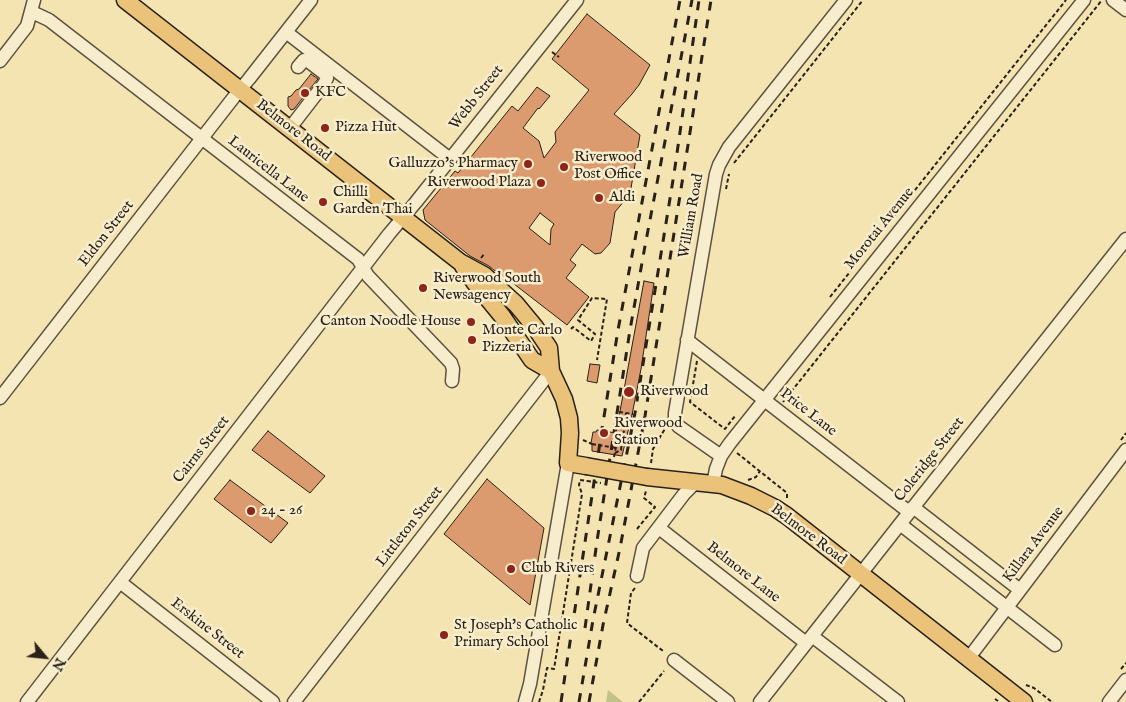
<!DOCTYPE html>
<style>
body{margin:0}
#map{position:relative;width:1126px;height:702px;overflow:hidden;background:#f3e4b2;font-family:"IM FELL English",serif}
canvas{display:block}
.north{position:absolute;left:20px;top:632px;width:50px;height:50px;-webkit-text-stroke:4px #f7edcd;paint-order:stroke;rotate:118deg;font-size:14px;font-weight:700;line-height:20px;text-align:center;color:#2a2119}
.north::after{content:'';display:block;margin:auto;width:18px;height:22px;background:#2a2119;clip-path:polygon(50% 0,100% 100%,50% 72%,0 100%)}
</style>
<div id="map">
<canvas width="1126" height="702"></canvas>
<div class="north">N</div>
</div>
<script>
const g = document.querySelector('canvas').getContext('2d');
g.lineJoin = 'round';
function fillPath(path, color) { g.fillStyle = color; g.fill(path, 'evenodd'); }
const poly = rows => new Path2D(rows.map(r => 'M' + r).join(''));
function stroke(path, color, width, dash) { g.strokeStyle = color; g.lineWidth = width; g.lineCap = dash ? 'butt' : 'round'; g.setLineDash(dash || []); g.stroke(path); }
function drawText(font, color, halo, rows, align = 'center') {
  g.font = font + ' "IM FELL English",serif'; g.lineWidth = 5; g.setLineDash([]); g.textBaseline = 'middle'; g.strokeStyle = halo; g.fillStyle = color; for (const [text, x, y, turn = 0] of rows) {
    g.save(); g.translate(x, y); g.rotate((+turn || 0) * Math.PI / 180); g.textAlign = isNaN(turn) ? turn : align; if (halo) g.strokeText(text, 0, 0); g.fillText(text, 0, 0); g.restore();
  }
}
fillPath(poly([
 [608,690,623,702,606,702]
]), '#c0c288');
const building = poly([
 [587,14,650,65,639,85,632,94,614,114,640,135,630,194,615,212,610,243,601,253,595,254,582,244,570,260,576,265,566,278,589,297,567,325,496,270,495,271,489,266,470,256,425,220,423,210,455,171,458,173,512,106,518,111,537,87,550,96,539,109,538,108,523,128,539,141,544,158,556,142,555,132,589,90,552,59,587,14],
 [540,213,554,224,551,229,550,245,529,228,540,213],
 [311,74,318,79,317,80,294,109,291,110,288,106,288,97,291,96,296,90,299,89,311,74],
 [644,281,654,283,641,369,632,415,622,456,592,451,592,445,591,443,593,432,596,432,597,430,616,433,644,281],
 [590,364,600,365,597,383,587,381,590,364],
 [268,431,325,476,310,493,252,450,268,431],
 [487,479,544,528,530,605,444,534,487,479],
 [230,480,288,523,271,543,214,499,230,480]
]);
fillPath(building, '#db9b6e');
stroke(building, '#2a2119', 1);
const minor = poly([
 [1113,0,1126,10],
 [32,12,49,20,358,259,368,276,451,363,453,369,452,381],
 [286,32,450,159],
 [0,61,27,26,34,0],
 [290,128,324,84,327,78,325,74,308,61,304,60,298,67],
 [687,340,909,512],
 [0,398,234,97,249,79,311,0],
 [721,456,678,426,675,421,675,413,716,174,719,165,729,147,846,0],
 [713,484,716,469,721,456,730,443,1084,0],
 [913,507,1020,590],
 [900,524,1055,645],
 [659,528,806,643],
 [637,576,643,548,684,494,696,482],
 [120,582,273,702],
 [812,636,898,702],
 [968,659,1126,450],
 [674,660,728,702],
 [27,702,389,234,416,202,577,0],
 [294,702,551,371],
 [525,702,530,684,568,463],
 [760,702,900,524,1126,239],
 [1109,702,1126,680]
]);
const major = poly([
 [125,0,460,262,484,275,516,304,535,327,549,348,551,371,564,399,569,418,570,433,568,463,586,466],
 [463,266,475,283,502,316,532,360,551,371],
 [647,477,722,485,751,496,775,508,787,516,1024,702]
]);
stroke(minor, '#5c523f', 15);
stroke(major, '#2a2119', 19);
stroke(poly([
 [552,52,559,57],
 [734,163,863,0],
 [726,189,729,174],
 [481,258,485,253],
 [830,297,1066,0],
 [571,329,573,327,591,341,595,334,578,320,592,298,607,299,597,360],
 [697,361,690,402,725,429,735,416],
 [783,402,1102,0],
 [619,412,633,414],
 [583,440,592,444],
 [1121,440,1126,433],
 [615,453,621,450,622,441],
 [737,453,787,493,787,499],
 [614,457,617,442,623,438,626,413],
 [651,463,653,449,666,427],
 [748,480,756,477,760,471],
 [637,529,655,507,644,498,646,491],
 [635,588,631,593,627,623,663,651],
 [1121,669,1126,663],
 [1026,685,1034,688,1052,702],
 [995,699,998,701],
 [539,702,543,690,547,668,554,669,582,494,579,485,580,480,587,481],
 [639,702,664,671]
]), '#2a2119', 2, [4, 2.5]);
stroke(minor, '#f7edcd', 12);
stroke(major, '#eac279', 16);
stroke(poly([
 [585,628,597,541,630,330,645,246,692,0],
 [561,702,602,429,618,330,680,0],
 [579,702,593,620,635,413,674,174,699,0],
 [589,702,603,625,620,548,645,416,711,0]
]), '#2a2119', 3, [9, 9]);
const majorBridge = poly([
 [586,466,647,477]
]);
stroke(majorBridge, '#2a2119', 19, []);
stroke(poly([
 [592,444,616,448],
 [587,481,601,483]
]), '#2a2119', 2, [4, 2.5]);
stroke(majorBridge, '#eac279', 16);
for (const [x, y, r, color] of [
 [305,93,5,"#8f2418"],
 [325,128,5,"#8f2418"],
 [528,164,5,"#8f2418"],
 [564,167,5,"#8f2418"],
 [541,183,5,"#8f2418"],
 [599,198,5,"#8f2418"],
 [323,202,5,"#8f2418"],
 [423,288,5,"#8f2418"],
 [471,322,5,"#8f2418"],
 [472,340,5,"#8f2418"],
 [629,392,6,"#8f2418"],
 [604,433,5,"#8f2418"],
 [251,511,5,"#8f2418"],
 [511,569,5,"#8f2418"],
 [444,635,5,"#8f2418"]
]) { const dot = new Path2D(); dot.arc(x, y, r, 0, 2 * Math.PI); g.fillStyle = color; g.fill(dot); stroke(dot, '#f7edcd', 2); }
drawText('15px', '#2a2119', '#f7edcd', [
 ["KFC",315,93],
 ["Pizza Hut",335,128],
 ["Riverwood",574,158],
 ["Post Office",574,175],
 ["Galluzzo's Pharmacy",518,164,"right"],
 ["Riverwood Plaza",531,183,"right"],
 ["Chilli",333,193],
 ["Garden Thai",333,210],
 ["Aldi",609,198],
 ["Riverwood South",433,279],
 ["Newsagency",433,296],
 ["Canton Noodle House",461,322,"right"],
 ["Monte Carlo",482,331],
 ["Pizzeria",482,348],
 ["Riverwood",640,392],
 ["Riverwood",614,424],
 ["Station",614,441],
 ["24 - 26",261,511],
 ["Club Rivers",521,569],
 ["St Joseph's Catholic",454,626],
 ["Primary School",454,643]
], 'left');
drawText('15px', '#2a2119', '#f7edcd', [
 ["Webb Street",477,98,-52],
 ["Belmore Road",293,131,38],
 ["Lauricella Lane",268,170,38],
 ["William Road",692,216,-80],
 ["Morotai Avenue",880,229,-51],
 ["Eldon Street",107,234,-52],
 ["Price Lane",808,413,38],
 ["Cairns Street",202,450,-52],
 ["Coleridge Street",930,460,-52],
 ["Littleton Street",410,527,-52],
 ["Belmore Road",808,535,37],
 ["Killara Avenue",1034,545,-53],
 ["Belmore Lane",743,573,38],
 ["Erskine Street",207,629,38]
]);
</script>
